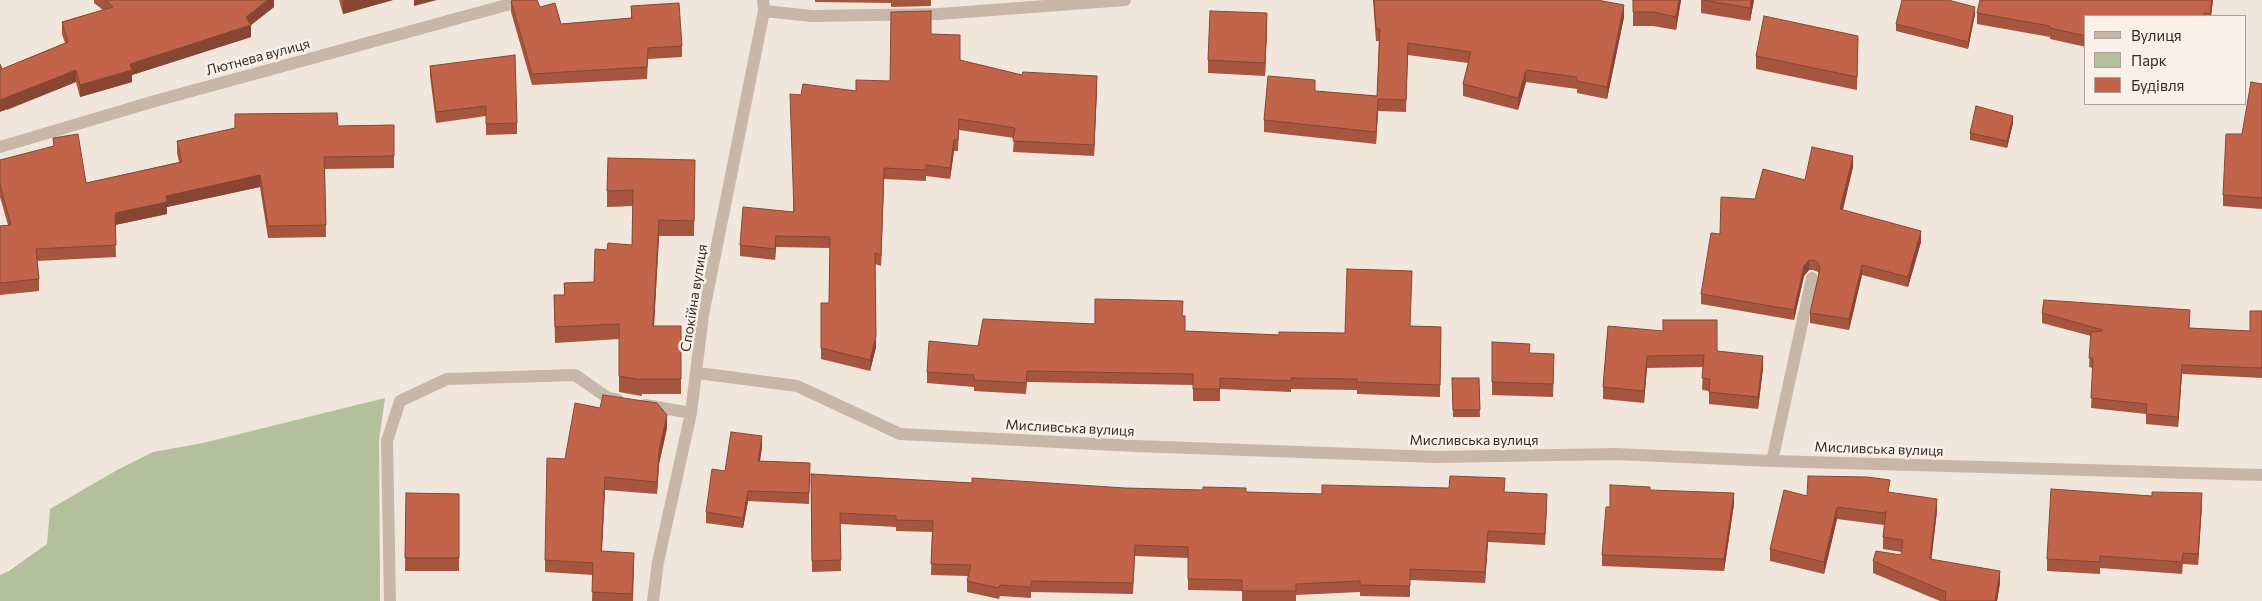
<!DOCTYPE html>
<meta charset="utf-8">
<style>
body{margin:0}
#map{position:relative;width:2262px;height:601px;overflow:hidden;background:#f1e6db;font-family:Commissioner,sans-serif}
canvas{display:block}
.legend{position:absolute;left:2084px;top:15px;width:162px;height:90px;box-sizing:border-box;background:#f9f0e7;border:1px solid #aba29b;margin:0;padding:6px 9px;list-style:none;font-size:15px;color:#352c28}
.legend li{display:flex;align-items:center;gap:10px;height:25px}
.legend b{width:25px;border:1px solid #aba29b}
</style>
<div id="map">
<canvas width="2262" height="601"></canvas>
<ul class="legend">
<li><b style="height:6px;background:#c8b6a8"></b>Вулиця</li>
<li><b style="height:14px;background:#b4bf9c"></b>Парк</li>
<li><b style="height:14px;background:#c16449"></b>Будівля</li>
</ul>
</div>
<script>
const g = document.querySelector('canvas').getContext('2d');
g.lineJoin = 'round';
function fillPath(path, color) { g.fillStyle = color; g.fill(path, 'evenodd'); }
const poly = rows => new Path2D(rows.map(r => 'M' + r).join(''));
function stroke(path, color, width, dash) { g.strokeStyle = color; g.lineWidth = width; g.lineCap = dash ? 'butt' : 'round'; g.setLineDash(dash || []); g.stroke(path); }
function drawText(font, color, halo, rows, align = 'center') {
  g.font = font + ' Commissioner,sans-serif'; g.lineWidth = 5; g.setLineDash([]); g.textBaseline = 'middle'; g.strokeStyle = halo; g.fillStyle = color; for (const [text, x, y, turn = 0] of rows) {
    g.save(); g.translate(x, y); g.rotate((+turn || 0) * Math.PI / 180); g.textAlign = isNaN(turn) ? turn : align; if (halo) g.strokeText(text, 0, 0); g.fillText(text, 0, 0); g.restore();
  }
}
fillPath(poly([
 [385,398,379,440,380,601,0,601,0,575,9,571,47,544,50,509,117,470,153,452,203,443]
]), '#b4bf9c');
stroke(poly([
 [764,11,812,16,939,14,1125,0],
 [0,147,155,101,525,0],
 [698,373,797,386,900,434,1135,446,1437,457,1616,454,1772,461,2262,475],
 [645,405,691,413],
 [1772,461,1812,278],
 [390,601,387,441,400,401,447,379,575,375,608,398,618,400],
 [653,601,658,562,691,413,703,315,764,11,763,0]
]), '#c8b6a8', 12);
fillPath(poly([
 [94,0,274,0,274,7,251,25,251,37,132,75,132,82,80,97,76,82,7,110,2,69,65,43,62,34,62,22,103,10,94,3],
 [339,0,393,0,343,14],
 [815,0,931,0,931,6,891,7,891,3,815,2],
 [1373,0,1597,0,1624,17,1607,99,1577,93,1577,89,1526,82,1518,110,1463,96,1463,84,1468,63,1408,55,1406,112,1378,111,1376,144,1264,132,1264,120,1315,91,1377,96,1379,41,1376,41],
 [1633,0,1681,0,1676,30,1653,26,1633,26],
 [1701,0,1754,0,1750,21,1701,13],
 [2213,0,2211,16,2086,16,2086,47,2050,39,2050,37,1977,24,1977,13],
 [511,1,540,7,561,24,631,18,631,6,682,46,682,57,648,59,647,79,532,85,511,12],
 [1975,14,1968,49,1896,31,1896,24],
 [1267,26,1265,76,1208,73,1208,60],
 [931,34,960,61,1022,75,1097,87,1094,156,1013,152,1014,138,959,130,958,151,954,151,950,179,926,176,926,181,884,179,881,266,875,264,876,347,870,371,821,359,821,303,829,303,830,248,776,247,775,260,740,256,740,245,793,212,801,95,856,91,890,81],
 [1858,36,1857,90,1756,69,1756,56],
 [430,66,517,123,517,134,486,135,486,116,436,123,430,76],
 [2262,84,2262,209,2223,206,2223,195,2242,134],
 [2013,123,2007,148,1970,140,1970,133],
 [394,125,394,168,325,169,326,237,268,238,260,187,167,207,167,214,115,225,116,257,37,261,39,279,39,291,0,295,0,226,8,225,0,197,0,160,86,183,179,162,177,153,177,141,338,126],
 [1853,167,1843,210,1921,242,1908,287,1862,275,1849,330,1810,323,1810,313,1819,275,1818,272,1813,270,1809,270,1804,276,1794,320,1701,304,1701,294,1720,234,1755,199,1805,180],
 [695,176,694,236,659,236,654,326,681,326,681,394,642,394,642,396,619,392,619,339,555,343,554,295,564,295,564,283,594,282,607,250,632,245,633,206,607,207,607,191],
 [2262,311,2262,378,2182,374,2178,427,2146,424,2146,414,2091,408,2093,368,2089,367,2091,336,2042,323,2042,313,2190,320,2189,328,2250,331],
 [1183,316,1185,331,1279,335,1345,333,1410,326,1441,327,1440,397,1357,394,1357,390,1291,389,1291,392,1220,389,1220,401,1193,401,1193,385,1027,382,1026,394,974,391,974,387,927,383,927,372,978,346,1095,324],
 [1608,326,1717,351,1763,368,1758,409,1709,404,1709,391,1702,390,1703,367,1647,368,1644,403,1603,399,1603,387],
 [1492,342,1530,353,1554,367,1553,397,1492,395],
 [1452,378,1479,378,1480,417,1453,417],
 [667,428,659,464,657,494,605,490,602,551,634,565,633,601,592,601,593,575,545,572,545,560,565,459],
 [762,447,760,461,810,463,809,504,748,501,743,528,706,523,706,512,725,471],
 [811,474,972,483,1246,492,1322,494,1504,492,1547,505,1545,545,1488,542,1485,583,1410,580,1410,597,1360,596,1360,592,1296,595,1296,601,1242,601,1242,591,1188,590,1188,558,1135,556,1133,594,1031,592,1031,598,1000,596,999,599,967,592,967,581,968,576,931,575,932,532,896,531,896,527,840,524,841,571,812,572],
 [406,493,459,494,459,571,405,571],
 [1890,493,1937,511,1931,560,2000,583,1997,601,1940,601,1873,573,1873,561,1901,555,1902,552,1883,549,1883,537,1884,525,1837,519,1824,574,1770,561,1770,549,1807,496],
 [1734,504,1724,571,1602,566,1602,555,1610,507],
 [2202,505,2198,565,2183,564,2182,574,2100,568,2100,574,2047,571,2047,559]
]), '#a6563f');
fillPath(poly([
 [268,0,274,0,274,7,251,25,251,37,132,75,132,82,80,97,80,85,130,64,246,17],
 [347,0,393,0,343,14,343,1],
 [414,0,437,0,414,6],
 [1679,0,1681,0,1676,30,1676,17],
 [1751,0,1754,0,1750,21,1750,8],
 [2212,0,2213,0,2211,16,2210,16],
 [1624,5,1624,17,1607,99,1607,87],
 [1975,7,1975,14,1968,49,1968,42],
 [1267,13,1267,26,1265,76,1265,63],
 [76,70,76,82,0,112,0,100],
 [1526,70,1526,82,1518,110,1518,98],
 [1097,76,1097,87,1094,156,1094,145],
 [1378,99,1378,111,1376,144,1376,132],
 [2013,116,2013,123,2007,148,2007,141],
 [954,140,954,151,950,179,950,168],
 [1853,156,1853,167,1840,219,1840,209],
 [884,168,884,179,881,266,881,255],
 [260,175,260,187,167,207,167,214,115,225,115,213,166,196],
 [659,220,659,236,653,342,653,326],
 [1921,231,1921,242,1908,287,1908,277],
 [776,236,776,247,775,260,775,249],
 [1809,260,1809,270,1804,276,1794,320,1794,310,1804,266],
 [1862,265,1862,275,1849,330,1849,319],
 [876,336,876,347,870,371,870,360],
 [1647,356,1647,368,1644,403,1644,391],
 [1763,356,1763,368,1758,409,1758,397],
 [2182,365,2182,374,2178,427,2178,417],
 [667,415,667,428,659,464,657,494,657,482,659,451],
 [762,436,762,447,758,472,758,461],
 [605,477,605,490,601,564,601,551],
 [748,491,748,501,743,528,743,518],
 [1734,493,1734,504,1724,571,1724,559],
 [2202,493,2202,505,2198,565,2198,554],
 [1937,499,1937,511,1930,572,1930,559],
 [1837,507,1837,519,1824,574,1824,562],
 [1488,531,1488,542,1485,583,1485,572],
 [634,553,634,565,632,601,632,594],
 [2000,571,2000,583,1997,601,1995,601]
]), '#874633');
const building = poly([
 [105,0,268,0,246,17,251,25,130,64,132,70,80,85,76,70,0,100,0,64,2,69,68,42,62,22,113,7,105,0],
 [515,0,537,0,540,7,555,3,561,24,632,18,631,6,679,3,682,46,648,48,647,67,532,74,511,1,515,0],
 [1374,0,1597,0,1624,5,1607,87,1577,81,1577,77,1526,70,1518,98,1463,84,1471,52,1408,43,1406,100,1378,99,1376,132,1264,120,1268,76,1315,80,1315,91,1377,96,1380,29,1376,29,1374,0],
 [1633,0,1679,0,1676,17,1653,12,1633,12,1633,0],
 [1703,0,1751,0,1750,8,1703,0],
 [1902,0,1948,0,1975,7,1968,42,1896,24,1902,0],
 [1980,0,2212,0,2210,14,2204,13,2204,16,2086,16,2086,36,2050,28,2050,26,1977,13,1980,0],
 [931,11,931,34,960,35,960,60,1022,75,1023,72,1097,76,1094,145,1013,141,1015,128,959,119,958,140,954,140,950,168,926,165,926,170,884,168,881,255,875,253,876,336,870,360,821,348,821,303,829,303,830,237,776,236,775,249,740,245,743,207,794,212,790,94,801,95,803,84,856,91,856,80,890,81,891,12,931,11],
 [1210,11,1267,13,1265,63,1208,60,1210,11],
 [1764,16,1858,36,1857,77,1756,56,1764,16],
 [515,55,517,123,486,124,486,106,436,112,430,66,515,55],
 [2251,82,2262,84,2262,198,2223,195,2226,134,2242,134,2251,82],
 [1976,106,2013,116,2007,141,1970,133,1976,106],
 [337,113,338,126,394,125,394,156,324,157,326,225,268,226,260,175,166,196,167,202,115,213,116,245,36,249,39,279,0,283,0,226,11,225,0,185,0,160,54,146,53,138,78,134,86,183,182,162,177,141,235,128,235,114,337,113],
 [1812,147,1853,156,1840,209,1921,231,1908,277,1862,265,1849,319,1810,313,1820,269,1818,262,1813,260,1809,260,1804,266,1794,310,1701,294,1711,233,1720,234,1721,197,1755,199,1763,169,1805,180,1812,147],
 [608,158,695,160,694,221,659,220,653,326,681,326,681,379,641,379,642,380,619,376,619,324,555,327,554,295,565,295,564,283,594,282,595,249,607,250,608,243,632,245,633,190,607,191,608,158],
 [1347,269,1412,271,1410,326,1441,327,1440,385,1357,382,1357,379,1291,378,1291,381,1220,378,1220,389,1193,389,1193,374,1027,371,1026,383,974,380,974,375,927,372,929,341,978,346,983,319,1095,324,1095,299,1183,301,1182,316,1185,316,1185,331,1279,335,1279,332,1345,333,1347,269],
 [2044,300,2190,310,2189,328,2250,331,2250,311,2262,311,2262,368,2182,365,2178,417,2146,414,2147,404,2091,398,2093,358,2089,358,2091,332,2102,331,2103,330,2042,313,2044,300],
 [1663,320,1717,320,1717,351,1763,356,1758,397,1709,392,1710,379,1702,378,1704,355,1647,356,1644,391,1603,387,1608,326,1663,331,1663,320],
 [1492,342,1530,344,1529,353,1554,354,1553,384,1492,382,1492,342],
 [1452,378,1479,378,1480,410,1453,410,1452,378],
 [603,395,657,403,667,415,659,451,657,482,605,477,601,551,634,553,632,594,592,592,593,563,545,560,547,458,565,459,575,403,600,408,603,395],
 [731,432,762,436,758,461,810,463,809,493,748,491,743,518,706,512,712,469,725,471,731,432],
 [811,474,972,483,972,478,1125,488,1203,490,1203,487,1246,488,1246,492,1322,494,1322,485,1449,488,1450,476,1505,478,1504,492,1547,494,1545,534,1488,531,1485,572,1410,569,1410,586,1360,585,1360,581,1296,584,1296,591,1242,591,1242,580,1188,579,1188,547,1135,545,1133,583,1031,581,1031,587,1000,585,999,588,967,581,971,565,931,564,933,521,896,520,896,516,840,513,841,560,812,561,811,474],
 [1808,476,1867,477,1890,480,1888,492,1937,499,1930,559,2000,571,1995,601,1945,601,1946,592,1873,561,1876,551,1901,555,1903,540,1883,537,1886,511,1885,513,1837,507,1824,562,1770,549,1784,490,1807,496,1808,476],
 [1610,485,1650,487,1650,490,1734,493,1724,559,1602,555,1606,507,1610,507,1610,485],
 [2051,489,2152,496,2152,492,2202,493,2198,554,2183,553,2182,562,2100,556,2100,562,2047,559,2051,489],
 [406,493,459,494,459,558,405,558,406,493]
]);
fillPath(building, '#c16449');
stroke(building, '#874633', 1);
drawText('14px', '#352c28', '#f9f0e7', [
 ["Лютнева вулиця",258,57,-15],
 ["Спокійна вулиця",694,298,-81],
 ["Мисливська вулиця",1070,428,3],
 ["Мисливська вулиця",1474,440],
 ["Мисливська вулиця",1879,449,2]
]);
</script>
